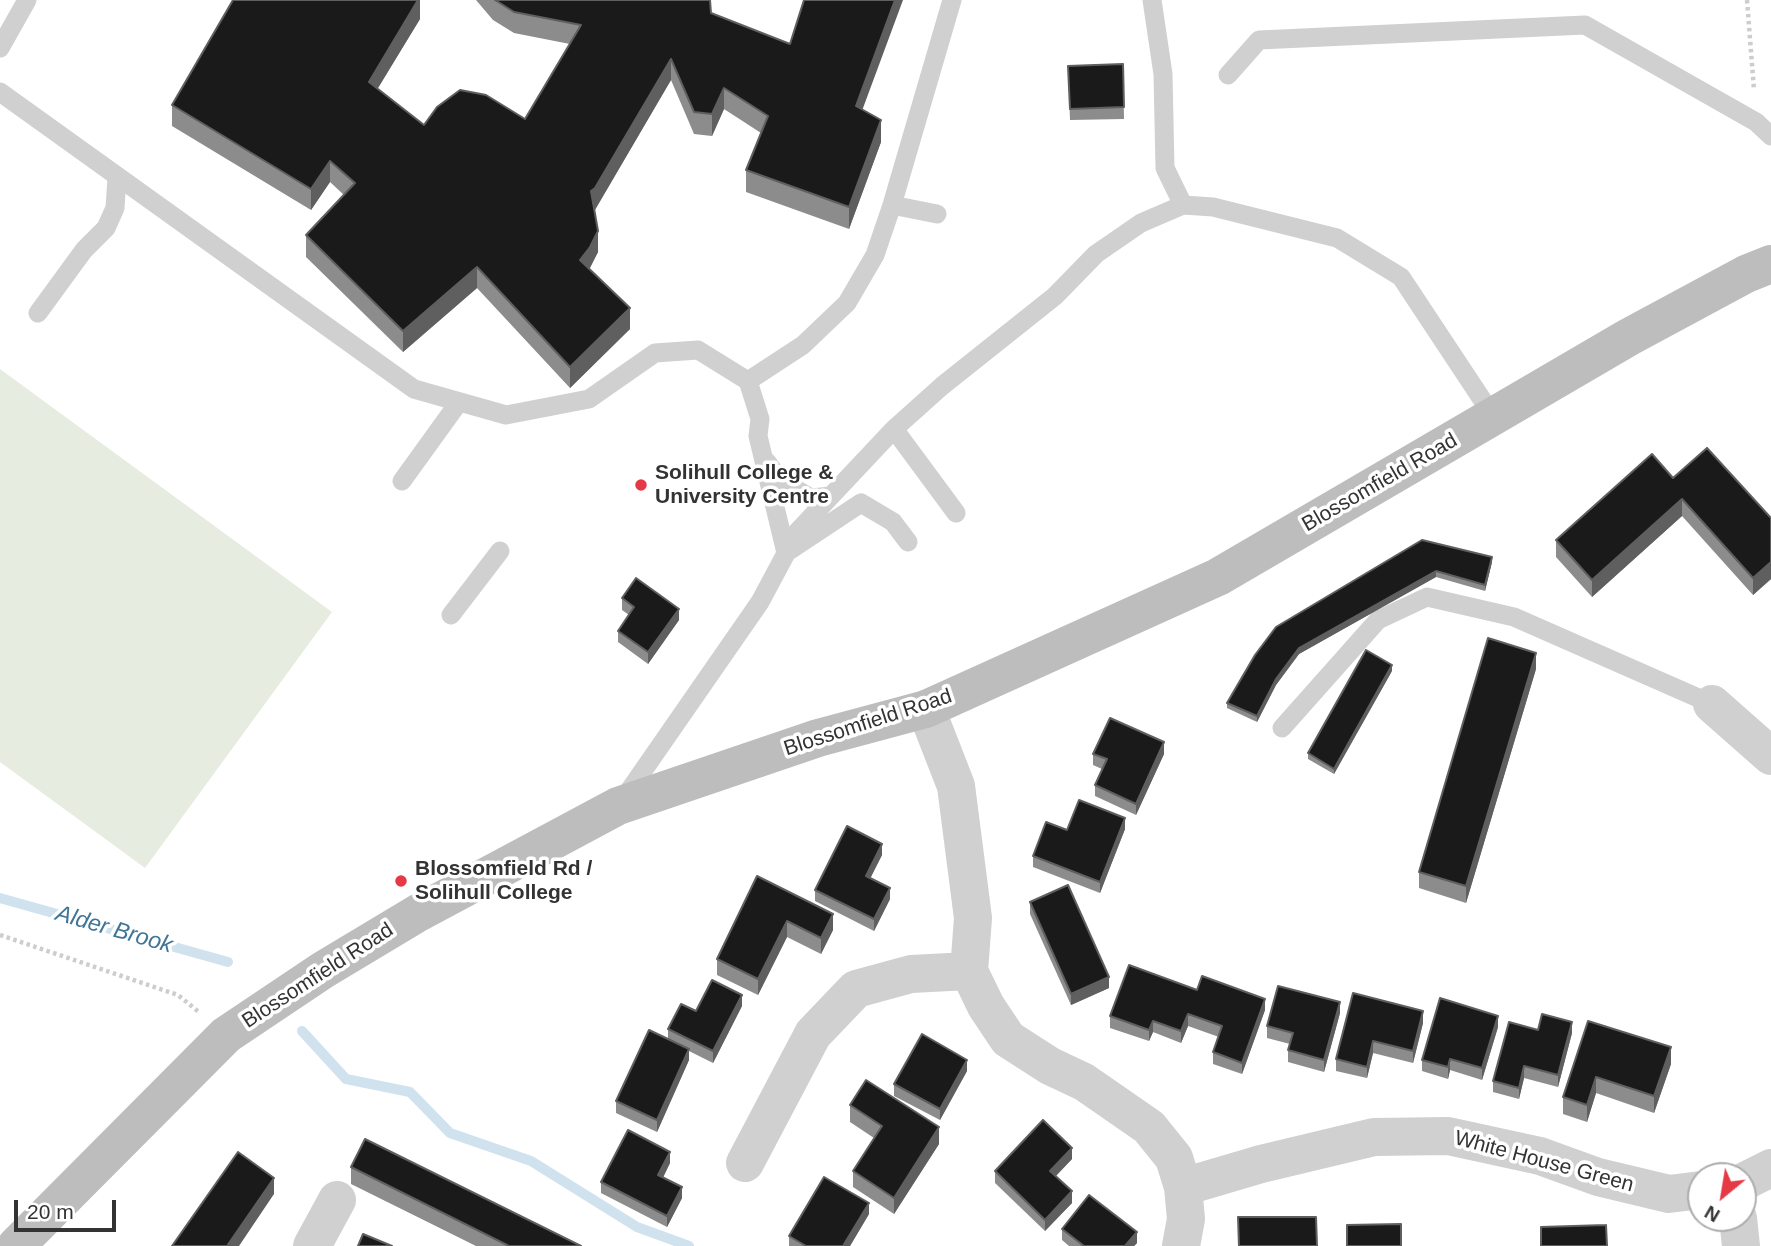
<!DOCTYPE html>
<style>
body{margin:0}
#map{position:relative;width:1771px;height:1246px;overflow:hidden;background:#fff;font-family:Helvetica,sans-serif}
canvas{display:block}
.north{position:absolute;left:1687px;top:1162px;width:70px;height:70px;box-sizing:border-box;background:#fff;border:2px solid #adadad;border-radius:50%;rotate:210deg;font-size:19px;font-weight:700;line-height:28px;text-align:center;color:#333}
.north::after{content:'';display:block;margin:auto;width:24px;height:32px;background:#e63946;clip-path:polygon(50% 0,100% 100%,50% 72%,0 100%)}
.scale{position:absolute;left:14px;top:1200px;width:102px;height:32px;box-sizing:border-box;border:4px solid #333;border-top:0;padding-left:9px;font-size:21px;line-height:24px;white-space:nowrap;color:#333;-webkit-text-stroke:5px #fff;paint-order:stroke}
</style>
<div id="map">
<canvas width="1771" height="1246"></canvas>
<div class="north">N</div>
<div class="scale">20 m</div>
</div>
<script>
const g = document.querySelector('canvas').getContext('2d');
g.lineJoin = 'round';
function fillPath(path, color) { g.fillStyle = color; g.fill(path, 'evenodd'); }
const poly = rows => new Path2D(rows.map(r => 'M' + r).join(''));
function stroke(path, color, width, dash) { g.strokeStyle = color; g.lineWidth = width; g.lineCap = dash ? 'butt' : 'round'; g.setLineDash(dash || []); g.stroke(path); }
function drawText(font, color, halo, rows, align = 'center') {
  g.font = font + ' Helvetica,sans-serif'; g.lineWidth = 7; g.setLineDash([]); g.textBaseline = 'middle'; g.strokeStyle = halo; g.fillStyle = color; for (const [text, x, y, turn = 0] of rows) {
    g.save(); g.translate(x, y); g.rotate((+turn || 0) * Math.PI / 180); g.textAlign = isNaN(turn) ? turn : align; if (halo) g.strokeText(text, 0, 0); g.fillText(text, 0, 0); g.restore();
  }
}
fillPath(poly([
 [0,369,332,612,145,868,0,762]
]), '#e6ecdf');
stroke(poly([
 [0,898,228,962],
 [302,1031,346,1079,410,1092,450,1133,531,1161,637,1227,689,1246]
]), '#cfe2ee', 10);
stroke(poly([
 [1747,0,1754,90],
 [0,935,178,995,200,1013]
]), '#cdcdcd', 4.5, [3.5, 3.5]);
stroke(poly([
 [1152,0,1163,74,1165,168,1183,205],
 [0,48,27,0],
 [1228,75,1259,40,1585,25,1756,122,1771,136],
 [0,92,414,389,506,415,589,399,655,353,698,350,748,381,760,419,758,436,786,553],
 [892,205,937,214],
 [38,313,84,250,106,228,115,208,117,177],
 [748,381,803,345,847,303,875,255,892,205,952,0],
 [894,429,956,513],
 [767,462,780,480,811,498,831,496],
 [402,481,459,402],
 [790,550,861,503,893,522,908,542],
 [451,615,500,551],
 [1282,728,1378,620,1427,597,1514,617,1712,704],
 [622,801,760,602,798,531,894,429,942,386,1055,296,1096,254,1141,223,1183,205,1213,207,1337,238,1401,277,1493,416]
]), '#d0d0d0', 19);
stroke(poly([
 [1712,704,1771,756],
 [926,709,956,786,973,918,969,971,986,1006,1008,1039,1050,1066,1084,1082,1149,1127,1174,1158,1183,1187,1186,1219,1181,1246],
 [745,1163,813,1034,856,989,911,974,969,971],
 [1743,1182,1771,1168],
 [1183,1187,1261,1164,1374,1137,1448,1136,1540,1156,1598,1177,1669,1194,1701,1190],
 [1738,1218,1741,1246],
 [312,1246,337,1200]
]), '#d0d0d0', 38);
stroke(poly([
 [16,1246,226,1035,323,970,418,913,618,806,818,738,926,709,1218,577,1629,337,1746,274,1771,264]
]), '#bdbdbd', 38);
fillPath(poly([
 [420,0,420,19,377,89,424,125,525,119,570,44,514,33,493,20,476,0,710,0,711,13,862,110,881,142,849,229,746,192,746,170,761,133,724,109,712,136,694,134,671,80,594,211,598,252,589,269,630,329,570,388,477,288,403,352,306,257,306,235,344,195,330,182,311,210,172,126,172,105],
 [1123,64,1124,119,1070,120,1068,66],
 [1673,478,1771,518,1771,579,1753,595,1682,516,1592,597,1556,557,1556,540],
 [1422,540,1492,562,1485,591,1436,577,1299,654,1276,685,1257,722,1227,708,1227,703],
 [622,598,679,620,648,664,618,642,618,631,629,615,622,610],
 [1536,669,1466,903,1419,888,1419,872],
 [1392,671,1334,774,1308,759,1308,753],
 [1093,754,1164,754,1136,815,1095,796,1095,785,1102,769,1093,765],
 [1125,829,1100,893,1033,867,1033,856,1067,830],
 [882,855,870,878,890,899,874,931,815,901,815,890],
 [757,876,833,930,821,954,787,937,758,995,717,975,717,959],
 [1030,902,1109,988,1071,1005,1030,914],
 [1353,993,1423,1023,1413,1063,1373,1053,1367,1078,1336,1071,1336,1059],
 [742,1006,713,1063,689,1051,689,1060,657,1132,616,1113,616,1101,668,1039,668,1029,696,1011],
 [1265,1010,1242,1074,1213,1064,1213,1052,1219,1037,1188,1026,1181,1043,1153,1032,1149,1041,1110,1028,1110,1016],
 [1340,1013,1324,1072,1288,1062,1288,1050,1290,1044,1267,1038,1267,1026],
 [1588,1021,1671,1064,1654,1113,1596,1093,1587,1122,1563,1114,1563,1097],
 [1498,1027,1482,1080,1450,1070,1448,1079,1422,1071,1422,1060],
 [1538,1030,1572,1033,1558,1087,1524,1078,1519,1099,1493,1092,1493,1081],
 [967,1071,940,1120,894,1096,894,1084],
 [850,1105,939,1144,894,1214,853,1187,853,1171,874,1138,850,1122],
 [1072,1159,1056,1176,1072,1203,1045,1231,995,1183,995,1171],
 [670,1163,663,1178,682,1198,667,1227,601,1193,601,1182],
 [351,1167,581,1246,476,1246,351,1184],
 [869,1214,850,1246,789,1246,789,1236],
 [1062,1229,1137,1243,1134,1246,1069,1246,1062,1240]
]), '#8c8c8c');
fillPath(poly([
 [418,0,420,0,420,19,369,103,369,82],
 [895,0,903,0,856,127,856,106],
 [671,59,671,80,595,210,591,213,591,191],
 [724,88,724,109,712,136,712,114],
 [881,120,881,142,849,229,849,207],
 [330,161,330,182,311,210,311,189],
 [598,231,598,252,590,268,580,281,580,260],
 [477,267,477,288,403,352,403,331],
 [630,308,630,329,570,388,570,367],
 [1682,499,1682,516,1592,597,1592,580],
 [1492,557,1492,562,1485,591,1485,585],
 [1771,562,1771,579,1753,595,1753,578],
 [1436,571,1436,577,1299,654,1276,685,1257,722,1257,716,1276,679,1299,648],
 [679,609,679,620,648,664,648,652],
 [1536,653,1536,669,1466,903,1466,886],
 [1392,665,1392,671,1334,774,1334,769],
 [1164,742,1164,754,1136,815,1136,804],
 [1125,818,1125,829,1100,893,1100,882],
 [882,844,882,855,866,887,866,876],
 [890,888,890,899,874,931,874,919],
 [833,914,833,930,821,954,821,938],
 [787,921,787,937,758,995,758,979],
 [1109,977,1109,988,1071,1005,1071,994],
 [742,995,742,1006,713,1063,713,1051],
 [1265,999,1265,1010,1242,1074,1242,1063],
 [1340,1002,1340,1013,1324,1072,1324,1060],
 [1423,1011,1423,1023,1413,1063,1413,1051],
 [1188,1014,1188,1026,1181,1043,1181,1031],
 [1498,1016,1498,1027,1482,1080,1482,1068],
 [1153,1021,1153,1032,1149,1041,1149,1030],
 [1572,1022,1572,1033,1558,1087,1558,1075],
 [1373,1041,1373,1053,1367,1078,1367,1067],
 [1671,1047,1671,1064,1654,1113,1654,1096],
 [689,1049,689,1060,657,1132,657,1120],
 [1450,1059,1450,1070,1448,1079,1448,1067],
 [967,1060,967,1071,940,1120,940,1109],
 [1524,1066,1524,1078,1519,1099,1519,1088],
 [1596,1077,1596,1093,1587,1122,1587,1105],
 [939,1127,939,1144,894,1214,894,1198],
 [1072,1148,1072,1159,1050,1182,1050,1171],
 [670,1152,670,1163,658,1187,658,1175],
 [274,1178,274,1194,239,1246,227,1246],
 [682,1187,682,1198,667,1227,667,1216],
 [1072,1191,1072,1203,1045,1231,1045,1220],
 [869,1203,869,1214,850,1246,843,1246],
 [1137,1232,1137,1243,1134,1246,1125,1246]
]), '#5f5f5f');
const building = poly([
 [233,0,418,0,369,82,424,125,437,107,460,90,486,95,525,119,581,25,514,12,495,0,710,0,711,13,790,44,804,0,895,0,856,106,881,120,849,207,746,170,768,116,724,88,712,114,694,112,671,59,595,188,591,191,598,231,590,247,580,260,630,308,570,367,477,267,403,331,306,235,355,183,330,161,311,189,172,105,233,0],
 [1123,64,1124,107,1070,109,1068,66,1123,64],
 [1707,448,1771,518,1771,562,1753,578,1682,499,1592,580,1556,540,1652,454,1673,478,1707,448],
 [1422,540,1492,557,1485,585,1436,571,1299,648,1276,679,1257,716,1227,703,1255,655,1276,627,1422,540],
 [636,578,679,609,648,652,618,631,634,607,622,598,636,578],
 [1488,638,1536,653,1466,886,1419,872,1488,638],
 [1366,650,1392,665,1334,769,1308,753,1366,650],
 [1110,718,1164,742,1136,804,1095,785,1107,759,1093,754,1110,718],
 [1079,800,1125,818,1100,882,1033,856,1046,822,1067,830,1079,800],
 [847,826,882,844,866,876,890,888,874,919,815,890,847,826],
 [757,876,833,914,821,938,787,921,758,979,717,959,757,876],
 [1068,885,1109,977,1071,994,1030,902,1068,885],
 [1129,965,1197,990,1202,976,1265,999,1242,1063,1213,1052,1222,1026,1188,1014,1181,1031,1153,1021,1149,1030,1110,1016,1129,965],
 [712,980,742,995,713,1051,668,1029,681,1004,696,1011,712,980],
 [1278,986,1340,1002,1324,1060,1288,1050,1293,1033,1267,1026,1278,986],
 [1353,993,1423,1011,1413,1051,1373,1041,1367,1067,1336,1059,1353,993],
 [1440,998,1498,1016,1482,1068,1450,1059,1448,1067,1422,1060,1440,998],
 [1542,1014,1572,1022,1558,1075,1524,1066,1519,1088,1493,1081,1509,1022,1538,1030,1542,1014],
 [1588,1021,1671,1047,1654,1096,1596,1077,1587,1105,1563,1097,1588,1021],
 [649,1030,689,1049,657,1120,616,1101,649,1030],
 [922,1034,967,1060,940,1109,894,1084,922,1034],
 [866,1080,939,1127,894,1198,853,1171,882,1126,850,1105,866,1080],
 [1043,1120,1072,1148,1050,1171,1072,1191,1045,1220,995,1171,1043,1120],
 [628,1130,670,1152,658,1175,682,1187,667,1216,601,1182,628,1130],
 [365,1139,581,1246,509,1246,351,1167,365,1139],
 [238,1152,274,1178,227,1246,172,1246,238,1152],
 [824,1177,869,1203,843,1246,806,1246,789,1236,824,1177],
 [1089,1195,1137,1232,1125,1246,1084,1246,1062,1229,1089,1195],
 [1238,1217,1316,1217,1317,1246,1239,1246,1238,1217],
 [1401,1224,1401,1246,1347,1246,1347,1225,1401,1224],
 [1606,1225,1607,1246,1541,1246,1541,1227,1606,1225],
 [363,1234,392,1246,358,1246,363,1234]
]);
fillPath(building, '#1a1a1a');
stroke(building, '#5f5f5f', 2);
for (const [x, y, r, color] of [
 [641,485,7,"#e63946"],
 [401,881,7,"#e63946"]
]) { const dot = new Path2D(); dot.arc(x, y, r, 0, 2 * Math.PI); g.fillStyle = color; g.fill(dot); stroke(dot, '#fff', 2.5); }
drawText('bold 21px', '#333', '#fff', [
 ["Solihull College &",655,473],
 ["University Centre",655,497],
 ["Blossomfield Rd /",415,869],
 ["Solihull College",415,893]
], 'left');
drawText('21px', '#333', '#fff', [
 ["Blossomfield Road",1380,483,-30],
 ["Blossomfield Road",868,723,-18],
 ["Blossomfield Road",318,976,-33],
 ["White House Green",1544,1162,15]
]);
drawText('italic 23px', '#3f7597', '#fff', [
 ["Alder Brook",114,930,16]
]);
</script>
